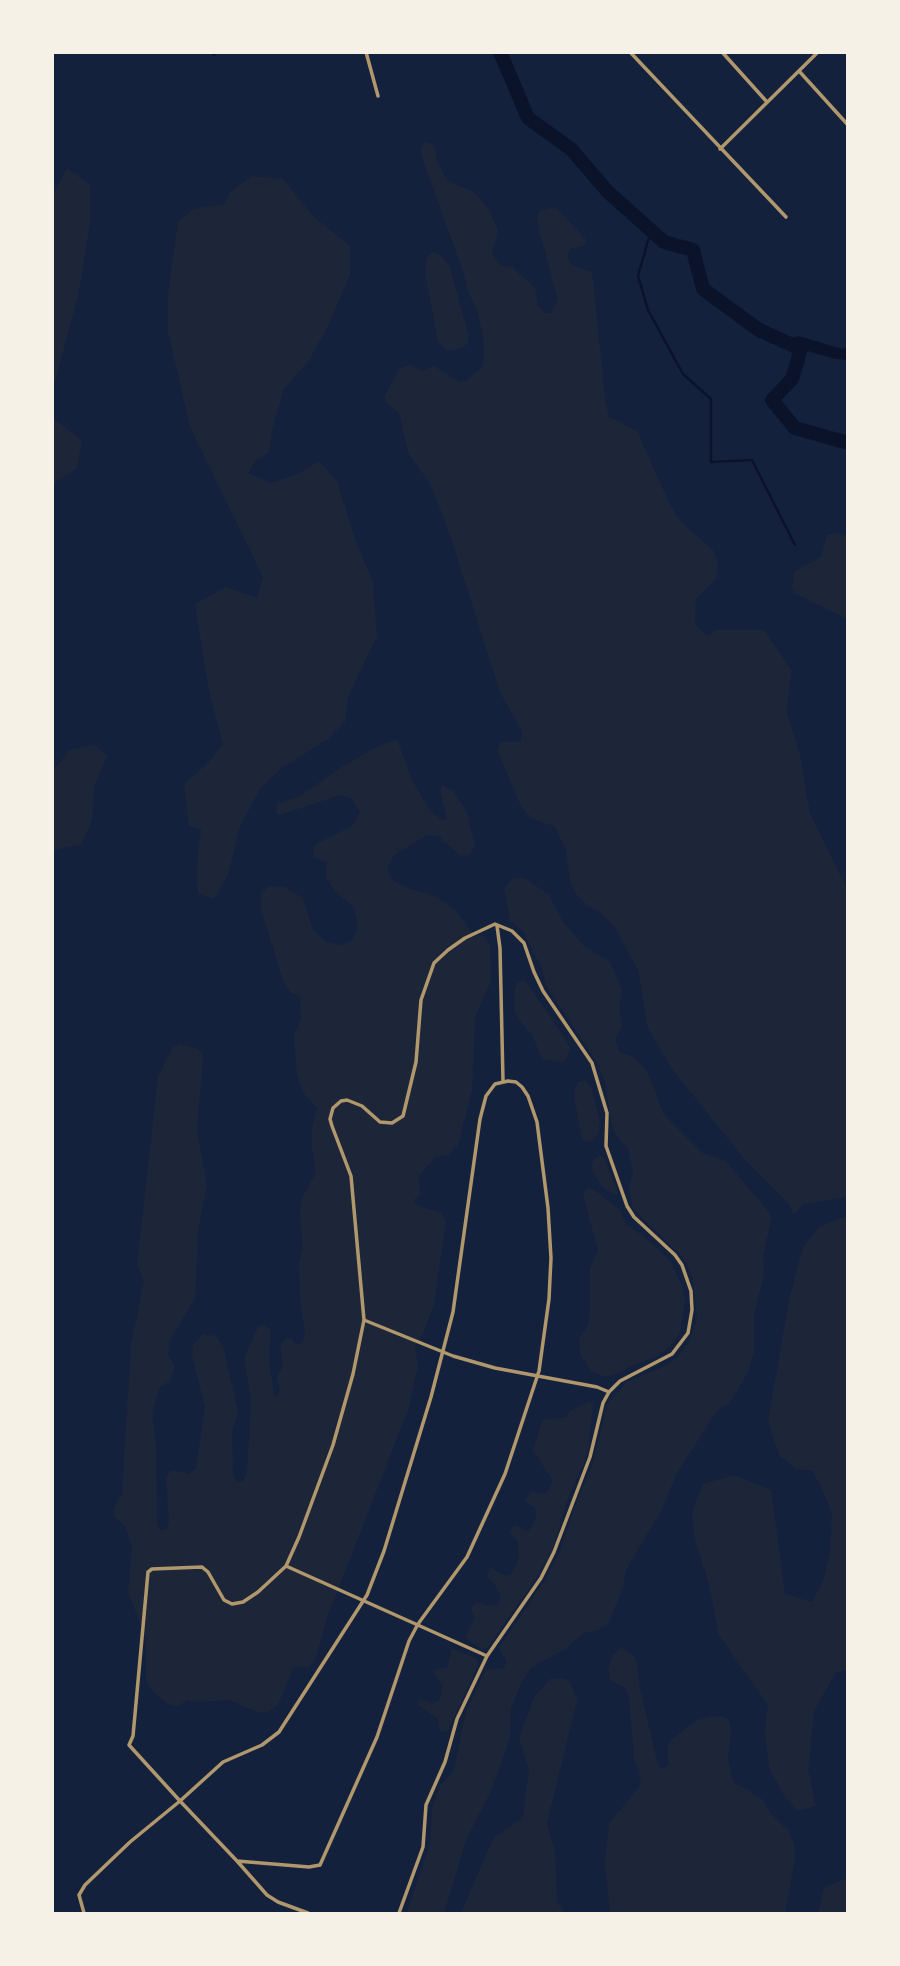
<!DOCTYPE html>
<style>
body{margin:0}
#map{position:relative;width:900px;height:1966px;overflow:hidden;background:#14213d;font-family:"Roboto Condensed",sans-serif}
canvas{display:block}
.frame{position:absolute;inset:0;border:54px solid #f6f1e7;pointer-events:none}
</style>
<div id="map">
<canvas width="900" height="1966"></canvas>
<div class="frame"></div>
</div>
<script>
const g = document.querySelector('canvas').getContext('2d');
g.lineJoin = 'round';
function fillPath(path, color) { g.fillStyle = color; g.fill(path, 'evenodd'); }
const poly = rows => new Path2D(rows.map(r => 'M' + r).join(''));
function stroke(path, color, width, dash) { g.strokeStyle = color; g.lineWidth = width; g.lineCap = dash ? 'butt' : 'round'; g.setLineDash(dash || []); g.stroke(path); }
fillPath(poly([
 [425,142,431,144,435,149,437,161,445,177,450,182,474,192,489,210,498,230,492,252,494,259,503,267,511,266,535,288,538,306,546,313,551,313,558,299,540,234,537,218,540,211,551,208,557,209,585,238,586,243,582,247,571,248,567,257,573,266,592,272,605,399,609,417,637,431,671,507,682,523,713,550,718,564,716,579,696,599,695,624,707,636,716,630,764,630,792,671,786,710,800,755,810,813,843,881,847,885,847,1197,804,1204,793,1215,790,1205,746,1161,672,1069,648,1028,638,970,615,928,601,913,588,906,576,894,570,881,566,849,554,826,537,821,526,813,520,804,497,750,501,742,521,742,522,732,500,692,450,535,431,485,408,453,399,413,388,404,384,397,400,368,410,365,422,371,434,366,460,382,465,381,482,368,484,360,484,342,478,313,468,291,464,274,424,163,421,149],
 [67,168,90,185,90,223,78,296,53,389,53,195],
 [252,176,283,179,313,216,350,246,350,275,326,330,309,360,284,389,273,426,269,452,255,461,248,473,271,483,298,474,319,461,337,481,354,536,373,583,377,636,348,697,345,722,328,739,279,770,260,789,239,828,228,875,214,899,198,893,197,869,201,829,189,826,184,784,209,762,223,744,209,692,195,604,226,587,257,598,263,577,190,427,168,332,168,294,178,222,193,209,225,204,230,192],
 [433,252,441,255,450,267,468,334,468,342,463,348,447,351,438,341,425,272,427,257],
 [53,418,82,440,77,468,53,484],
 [834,533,847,536,847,619,796,594,792,588,794,572,821,557,827,535],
 [397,739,412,780,429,809,443,821,447,818,440,792,442,785,453,791,467,812,475,846,469,855,461,856,438,836,427,835,393,856,387,869,393,880,405,887,435,896,456,911,472,933,484,936,490,945,491,981,475,1017,472,1090,458,1145,448,1155,436,1157,419,1176,420,1194,414,1200,415,1204,441,1213,446,1221,434,1304,424,1332,415,1346,418,1367,408,1410,328,1615,315,1660,307,1668,297,1666,293,1668,278,1705,268,1712,257,1712,229,1700,200,1702,188,1700,177,1706,168,1704,154,1693,146,1681,146,1639,128,1591,132,1547,125,1526,113,1516,114,1507,122,1495,131,1345,144,1281,137,1265,158,1077,172,1048,179,1044,196,1048,203,1053,197,1131,207,1185,198,1230,195,1298,169,1342,168,1355,175,1365,170,1381,159,1388,152,1413,156,1446,157,1525,161,1530,166,1529,169,1523,166,1476,172,1470,189,1474,196,1468,205,1407,192,1356,193,1345,203,1334,216,1336,223,1346,238,1413,232,1432,233,1476,237,1482,243,1481,247,1472,251,1400,244,1359,258,1327,264,1325,271,1330,269,1356,274,1396,277,1396,280,1389,277,1377,283,1366,280,1346,285,1339,291,1339,297,1345,302,1343,305,1334,300,1297,299,1262,303,1248,300,1212,302,1198,316,1172,312,1150,312,1128,317,1108,305,1095,297,1077,294,1035,301,1019,300,996,291,993,283,981,261,908,261,893,269,886,284,887,303,898,313,930,326,942,343,945,353,940,358,927,354,908,334,890,326,877,327,863,315,857,313,851,316,844,352,826,360,812,351,798,341,795,279,815,276,812,277,804,300,796,340,768,378,746],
 [94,745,107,756,94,787,92,820,81,845,53,850,53,768,59,764,69,750],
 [513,878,525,878,549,895,563,922,584,946,610,962,622,990,619,1006,622,1028,615,1039,619,1051,635,1058,648,1073,664,1115,702,1153,726,1161,772,1216,763,1256,764,1273,754,1315,754,1352,749,1370,730,1403,716,1412,677,1473,661,1511,625,1572,624,1585,609,1622,598,1630,584,1633,565,1649,531,1668,522,1682,511,1708,510,1738,491,1791,466,1840,444,1913,407,1913,430,1844,432,1809,439,1787,454,1770,466,1711,486,1670,504,1668,506,1661,499,1648,545,1580,560,1551,578,1497,592,1466,607,1404,627,1382,663,1367,678,1357,689,1342,697,1319,692,1274,681,1255,633,1209,629,1189,633,1171,628,1149,613,1131,605,1082,596,1061,546,985,542,969,523,931,510,921,504,889],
 [523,981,528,984,568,1043,570,1050,566,1059,562,1063,545,1060,540,1055,533,1036,518,1019,514,1008,515,988,517,983],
 [585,1080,591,1087,600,1121,598,1134,592,1141,586,1142,582,1138,575,1102,575,1089,578,1082],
 [600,1155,604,1158,618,1193,617,1196,602,1187,591,1169,593,1160],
 [587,1188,593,1189,621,1211,624,1222,653,1244,671,1262,682,1286,685,1300,680,1333,670,1346,656,1357,629,1367,617,1374,605,1377,591,1371,580,1354,579,1339,587,1328,590,1316,590,1269,598,1250,584,1199,584,1192],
 [847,1216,847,1670,836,1672,814,1711,808,1770,816,1806,797,1811,785,1797,769,1768,765,1731,768,1705,719,1635,709,1585,694,1535,692,1513,703,1484,734,1475,771,1490,785,1594,812,1602,823,1581,830,1552,832,1514,822,1488,812,1471,796,1469,779,1455,768,1421,790,1295,803,1248,819,1227],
 [590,1401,593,1404,589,1446,584,1463,570,1493,552,1550,538,1576,487,1648,482,1649,465,1638,475,1618,471,1611,473,1606,477,1602,488,1606,498,1604,501,1596,495,1585,487,1577,490,1568,506,1576,512,1574,519,1559,518,1542,510,1532,513,1527,518,1526,527,1532,534,1524,537,1510,525,1501,531,1491,540,1494,546,1493,553,1481,533,1450,542,1420,566,1417,570,1411],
 [622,1647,634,1656,637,1663,640,1689,658,1765,662,1769,669,1764,667,1753,669,1742,686,1728,698,1720,710,1717,721,1716,728,1719,731,1730,728,1759,733,1782,762,1799,773,1816,788,1830,794,1845,795,1858,785,1913,610,1913,605,1862,609,1823,641,1785,639,1769,634,1760,629,1695,624,1687,610,1680,608,1669,612,1656],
 [452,1648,477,1659,478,1665,448,1731,440,1732,438,1719,417,1704,421,1699,432,1704,440,1699,442,1685,433,1673,436,1669,447,1668],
 [563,1678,570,1681,577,1700,547,1823,555,1852,557,1902,565,1913,461,1913,494,1837,523,1818,529,1769,519,1738,534,1697,550,1679],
 [847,1878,847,1913,818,1913,824,1888]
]), '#1d2539');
fillPath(poly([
 [799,336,842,349,847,347,847,360,835,359,801,349,791,338]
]), '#0b132b');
stroke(poly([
 [214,55,216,52],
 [651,230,638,276,648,310,683,374,711,399,711,462,752,460,795,545]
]), '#0b132b', 2.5);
stroke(poly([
 [500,52,528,118,571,149,608,192,664,242,693,250,703,289,759,330,801,349,792,379,772,400,795,428,848,443]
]), '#0b132b', 14);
stroke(poly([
 [366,52,378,96],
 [630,52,786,217],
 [722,52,767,102],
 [799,71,848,125],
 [720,149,818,52],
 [497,926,500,948,503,1081],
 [364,1320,453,1356,495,1368,597,1387,609,1392],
 [286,1566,487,1656],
 [237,1861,267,1895,278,1902,308,1913],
 [84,1913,79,1895,85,1885,130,1842,180,1801,237,1861,309,1867,320,1865,377,1737,409,1641,418,1624,467,1557,505,1474,539,1371,549,1299,551,1258,548,1208,537,1122,528,1096,522,1087,516,1082,508,1081,495,1084,486,1096,480,1119,453,1312,431,1397,384,1551,367,1595,279,1732,262,1745,223,1762,180,1801,129,1745,133,1736,148,1572,152,1569,202,1567,208,1572,224,1600,232,1604,243,1602,258,1592,286,1566,299,1537,333,1445,353,1374,364,1320,351,1176,332,1126,330,1119,333,1108,341,1101,347,1100,362,1106,380,1122,392,1123,403,1116,416,1062,421,1000,434,963,448,950,465,938,495,924,512,931,524,943,534,972,543,991,592,1063,607,1113,606,1146,627,1206,634,1217,675,1255,682,1265,691,1291,692,1310,688,1333,672,1354,620,1381,609,1392,603,1403,590,1457,554,1552,541,1578,487,1656,457,1719,445,1762,426,1805,423,1847,399,1913]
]), '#b1986c', 3.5);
</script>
